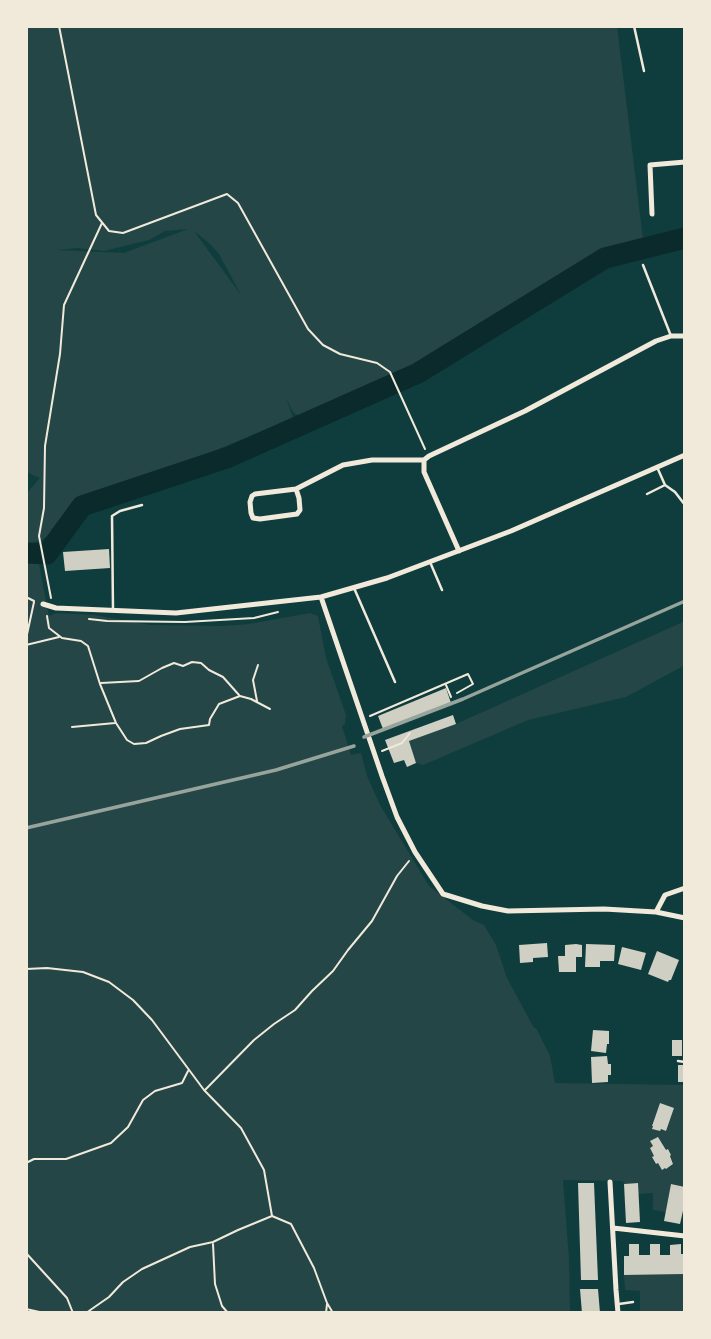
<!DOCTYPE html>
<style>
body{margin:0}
#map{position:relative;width:711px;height:1339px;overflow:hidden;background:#0f3d3e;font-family:"PT Serif",serif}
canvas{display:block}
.frame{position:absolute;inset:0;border:28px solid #f1e9da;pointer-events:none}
</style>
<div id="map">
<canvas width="711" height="1339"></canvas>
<div class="frame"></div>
</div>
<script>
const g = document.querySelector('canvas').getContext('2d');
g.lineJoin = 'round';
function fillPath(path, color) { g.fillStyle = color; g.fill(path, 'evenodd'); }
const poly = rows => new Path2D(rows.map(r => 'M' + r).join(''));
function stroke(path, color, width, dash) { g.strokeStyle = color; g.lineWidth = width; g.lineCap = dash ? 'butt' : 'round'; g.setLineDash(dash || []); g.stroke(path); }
fillPath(poly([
 [26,26,617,26,643,239,605,258,409,376,322,410,303,419,293,412,286,398,293,418,183,464,130,490,128,485,40,541,32,542,35,543,49,616,56,613,95,615,150,625,224,626,249,624,310,613,318,616,326,658,346,715,345,724,342,726,351,755,361,753,367,776,380,805,429,886,473,920,484,925,496,945,507,978,534,1028,536,1028,550,1056,555,1083,685,1085,685,1187,671,1184,666,1212,653,1210,653,1193,638,1194,637,1183,624,1184,623,1181,563,1180,569,1259,570,1313,26,1313,26,494,40,478,26,472],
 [188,229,124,253,57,250,77,248,104,251,149,240,165,231],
 [194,231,209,243,219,254,241,295],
 [660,1103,674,1108,666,1131,661,1129,659,1131,653,1129,652,1125],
 [650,1141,662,1142,666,1150,668,1149,673,1163,672,1166,662,1169,658,1163,655,1164,652,1157,654,1156,650,1148,653,1146],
 [685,621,685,665,626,697,528,720,423,765,416,763,409,741,456,724],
 [685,1274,685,1313,640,1313,640,1291,625,1290,624,1275]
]), '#244646');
stroke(poly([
 [26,553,47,554,82,506,229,457,418,373,605,258,685,238]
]), '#0a2a2b', 21);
fillPath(poly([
 [109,549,110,568,65,571,63,552],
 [446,688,451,703,383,729,378,716],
 [453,715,456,724,409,741,416,763,407,767,404,760,394,763,385,740],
 [547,943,548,957,533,958,533,962,520,963,519,945],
 [576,944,582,945,582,957,576,957,576,972,559,972,558,956,565,956,565,945],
 [586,944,615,945,614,961,600,961,600,967,585,967],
 [622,947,646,953,641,970,618,964],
 [657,951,679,960,671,980,669,980,668,982,648,974],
 [593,1030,609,1031,609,1044,607,1044,606,1053,591,1051],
 [672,1040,682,1040,682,1056,672,1056],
 [607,1056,608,1064,611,1064,611,1075,608,1075,608,1082,592,1083,591,1057],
 [678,1065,685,1065,685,1082,678,1082],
 [660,1103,674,1108,666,1131,661,1129,660,1131,652,1129,653,1126,652,1126],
 [658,1137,666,1150,668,1149,671,1155,670,1156,673,1164,666,1169,665,1168,662,1170,658,1163,656,1164,652,1157,654,1156,650,1148,653,1146,650,1141],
 [578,1183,594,1183,598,1280,581,1280],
 [638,1183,640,1222,626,1223,624,1184],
 [671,1184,685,1187,685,1202,680,1224,664,1221],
 [629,1244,639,1244,639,1255,650,1255,650,1244,660,1244,660,1255,670,1255,670,1245,681,1244,681,1254,685,1254,685,1274,624,1275,624,1256,629,1256],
 [580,1289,598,1289,600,1313,582,1313]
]), '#cfcfc3');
stroke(poly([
 [59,26,96,215,109,231,123,233,227,194,238,203,308,329,323,345,340,354,377,363,390,372,425,449],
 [26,597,34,601],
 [51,598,39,536,44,508,45,446,60,354,64,305,102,223],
 [47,616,49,628,62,638,81,641,88,646,100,684,116,723,127,740,134,744,146,743,161,736,180,729,209,725,210,719,219,704,240,696,251,699,270,709],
 [89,619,107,621,185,622,254,618,278,612],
 [26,639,34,602],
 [26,645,59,637],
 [101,683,139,681,162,668,174,663,183,666,192,662,201,663,209,670,223,677,239,695],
 [446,685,451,697],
 [257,701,253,680,258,665],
 [370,716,468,674,473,684,457,693],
 [72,727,115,723],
 [382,751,402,743,410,733],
 [26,969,47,968,83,972,109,982,133,1000,152,1020,204,1090,241,1128,264,1170,272,1216],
 [205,1090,254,1040,274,1024,295,1010,312,991,333,971,348,950,372,921,397,876,409,861],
 [26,1163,34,1159,66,1159,111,1143,128,1127,143,1100,155,1091,182,1083,188,1071],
 [213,1244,215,1284,222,1306,228,1313],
 [26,1253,67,1298,73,1313],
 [26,1309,44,1313],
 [86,1313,109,1297,123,1282,142,1269,190,1247,213,1242,238,1230,272,1216,291,1224,314,1268,327,1303,333,1313],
 [326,1313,327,1304]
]), '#f1e9da', 2);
stroke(poly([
 [634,26,644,71],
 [643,265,671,336],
 [657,467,665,485,675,492,685,505],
 [647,494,665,485],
 [430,562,442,590],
 [354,588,395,682],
 [113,610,112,516,120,511,142,505],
 [678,1061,685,1062],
 [619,1304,633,1302]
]), '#f1e9da', 2.5);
stroke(poly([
 [652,214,650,165,685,162],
 [296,489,299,498,300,510,297,514,260,519,253,518,251,513,250,502,252,496,255,494,296,489,343,465,372,460,424,460],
 [459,551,424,472,424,460,429,456,525,411,656,341,671,336,685,336],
 [321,597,382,776,397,817,415,852,443,894,482,906,508,911,604,909,656,912,685,918],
 [43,604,56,608,176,613,321,597,387,578,511,531,685,455],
 [656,912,665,895,685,888],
 [610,1182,616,1290,618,1313],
 [613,1228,685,1236]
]), '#f1e9da', 5);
stroke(poly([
 [364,737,463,699,685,601],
 [26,828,276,770,354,746]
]), '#97a49c', 3.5);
</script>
